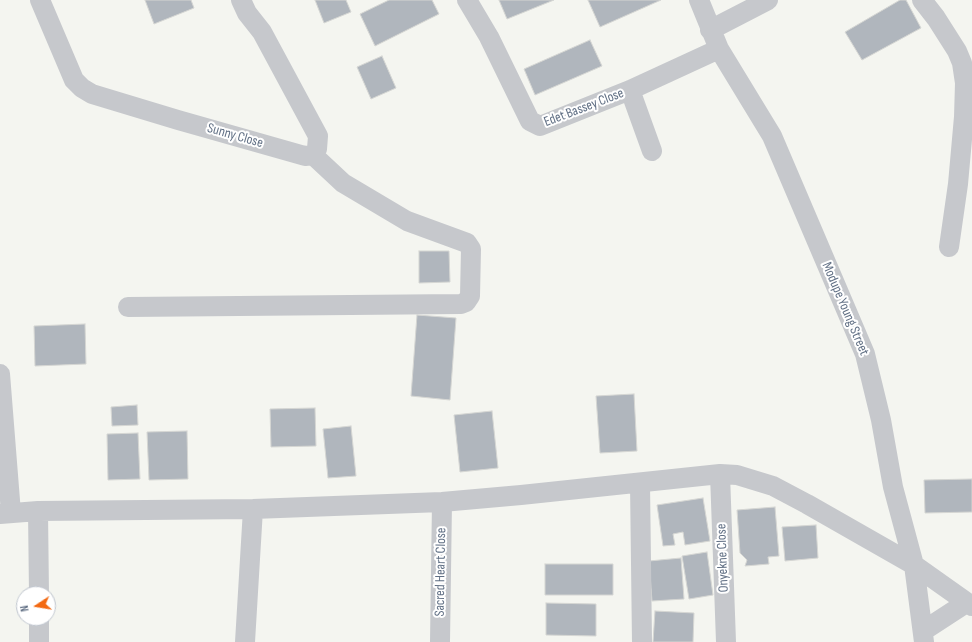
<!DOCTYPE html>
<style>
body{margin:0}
#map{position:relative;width:972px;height:642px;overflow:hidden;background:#f4f5f0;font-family:"Sofia Sans Condensed",sans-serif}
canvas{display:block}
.north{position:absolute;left:16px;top:586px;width:40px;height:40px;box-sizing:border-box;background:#fff;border:1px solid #bfc5ce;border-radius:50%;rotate:258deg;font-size:11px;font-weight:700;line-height:16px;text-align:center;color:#606f84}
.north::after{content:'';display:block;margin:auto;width:14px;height:18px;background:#f36911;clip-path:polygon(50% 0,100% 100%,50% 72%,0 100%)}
</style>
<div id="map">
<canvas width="972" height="642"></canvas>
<div class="north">N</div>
</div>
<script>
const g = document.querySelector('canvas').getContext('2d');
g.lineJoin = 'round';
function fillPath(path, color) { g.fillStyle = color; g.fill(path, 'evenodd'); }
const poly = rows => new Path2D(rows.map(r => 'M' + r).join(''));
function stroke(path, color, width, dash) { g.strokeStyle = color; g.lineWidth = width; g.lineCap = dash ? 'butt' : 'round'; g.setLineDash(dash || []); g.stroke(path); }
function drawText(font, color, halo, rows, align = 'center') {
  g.font = font + ' "Sofia Sans Condensed",sans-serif'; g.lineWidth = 4; g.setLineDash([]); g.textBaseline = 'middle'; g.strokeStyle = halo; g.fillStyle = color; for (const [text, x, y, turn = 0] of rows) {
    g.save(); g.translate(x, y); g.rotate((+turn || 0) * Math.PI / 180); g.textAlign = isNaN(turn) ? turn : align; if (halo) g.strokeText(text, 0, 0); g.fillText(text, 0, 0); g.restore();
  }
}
const building = poly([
 [145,0,191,0,194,8,154,24,145,0],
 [315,0,346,0,351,12,324,23,315,0],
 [389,0,432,0,439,14,375,46,360,14,389,0],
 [499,0,554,0,507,19,499,0],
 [588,0,661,0,600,27,588,0],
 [900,0,906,0,921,28,862,60,845,32,900,0],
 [590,40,602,66,535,95,524,69,590,40],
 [382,56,396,88,371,99,357,67,382,56],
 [419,251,449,251,450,282,419,283,419,251],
 [417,315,456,318,450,400,411,396,417,315],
 [85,324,86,364,35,366,34,326,85,324],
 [634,394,637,451,600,453,596,396,634,394],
 [137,405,138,425,112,426,111,407,137,405],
 [315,408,316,446,271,447,270,409,315,408],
 [492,411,498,468,460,472,454,415,492,411],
 [351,426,356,476,328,478,323,429,351,426],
 [187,431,188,479,149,480,147,432,187,431],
 [138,433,140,479,108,480,107,434,138,433],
 [972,479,972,512,925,513,924,480,972,479],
 [703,498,710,541,685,545,683,532,673,534,675,545,663,546,657,505,703,498],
 [775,507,779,556,768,557,769,564,745,566,747,560,740,553,737,510,775,507],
 [816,525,818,558,785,561,782,527,816,525],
 [707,552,713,595,689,599,682,556,707,552],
 [681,558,684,599,652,601,649,561,681,558],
 [545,564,613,564,613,595,545,595,545,564],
 [546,603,596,604,596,636,546,635,546,603],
 [655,611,694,613,693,642,653,642,655,611]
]);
fillPath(building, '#b0b6bd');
stroke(building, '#d5d6d3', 1);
stroke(poly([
 [40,0,74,80,82,88,92,94,178,120,305,156,313,155,317,149,318,136,262,32,247,13,241,0],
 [467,0,489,37,530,121,540,126,630,90,719,49],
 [699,0,719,49,772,136,865,354,881,420,893,487,914,565,924,642],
 [922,0,936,18,957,51,962,63,965,83,964,117,958,184,949,247],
 [710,30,768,0],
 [630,90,652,151],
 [128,307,461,304,466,302,470,296,471,249,467,243,407,221,343,183,313,155],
 [0,374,11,513],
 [720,474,726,642],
 [640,483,642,642],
 [38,511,39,594],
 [0,514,38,511,253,509,442,502,521,495,720,474,737,475,773,486,807,504,914,565,972,606],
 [39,618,39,642],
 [923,631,966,603],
 [245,642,253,509],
 [440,642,442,502]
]), '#c6c8cc', 20);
drawText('14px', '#606f84', '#fff', [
 ["Edet Bassey Close",584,108,-21],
 ["Sunny Close",235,136,16],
 ["Modupe Young Street",845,309,67],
 ["Onyekne Close",723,558,-92],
 ["Sacred Heart Close",441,572,-89]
]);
</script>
